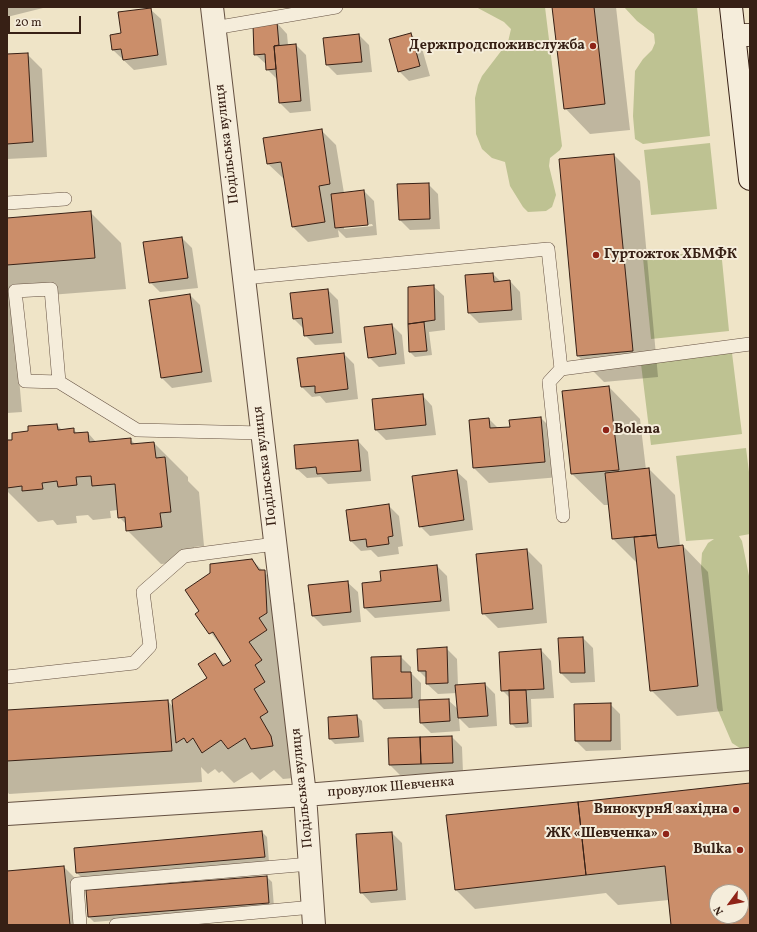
<!DOCTYPE html>
<meta charset="utf-8">
<style>
body{margin:0}
#map{position:relative;width:757px;height:932px;overflow:hidden;background:#efe4c7;font-family:Vollkorn,serif}
canvas{display:block}
.frame{position:absolute;inset:0;border:8px solid #372015;pointer-events:none}
.north{position:absolute;left:709px;top:884px;width:40px;height:40px;box-sizing:border-box;background:#f5eddb;border:1px solid #a99b8c;border-radius:50%;rotate:238deg;font-size:11px;font-weight:700;line-height:16px;text-align:center;color:#372015}
.north::after{content:'';display:block;margin:auto;width:14px;height:18px;background:#8f2418;clip-path:polygon(50% 0,100% 100%,50% 72%,0 100%)}
.scale{position:absolute;left:8px;top:16px;width:73px;height:18px;box-sizing:border-box;border:2px solid #372015;border-top:0;padding-left:5px;font-size:12px;line-height:14px;white-space:nowrap;color:#372015;-webkit-text-stroke:3px #f5eddb;paint-order:stroke}
</style>
<div id="map">
<canvas width="757" height="932"></canvas>
<div class="frame"></div>
<div class="north">N</div>
<div class="scale">20 m</div>
</div>
<script>
const g = document.querySelector('canvas').getContext('2d');
g.lineJoin = 'round';
function fillPath(path, color) { g.fillStyle = color; g.fill(path, 'evenodd'); }
const poly = rows => new Path2D(rows.map(r => 'M' + r).join(''));
function stroke(path, color, width, dash) { g.strokeStyle = color; g.lineWidth = width; g.lineCap = dash ? 'butt' : 'round'; g.setLineDash(dash || []); g.stroke(path); }
function drawText(font, color, halo, rows, align = 'center') {
  g.font = font + ' Vollkorn,serif'; g.lineWidth = 4; g.setLineDash([]); g.textBaseline = 'middle'; g.strokeStyle = halo; g.fillStyle = color; for (const [text, x, y, turn = 0] of rows) {
    g.save(); g.translate(x, y); g.rotate((+turn || 0) * Math.PI / 180); g.textAlign = isNaN(turn) ? turn : align; if (halo) g.strokeText(text, 0, 0); g.fillText(text, 0, 0); g.restore();
  }
}
fillPath(poly([
 [476,7,545,7,562,146,560,150,550,158,549,166,556,195,552,207,546,211,528,212,523,207,510,186,505,162,492,158,482,149,476,134,475,98,478,85,482,76,508,42,511,29,504,22],
 [624,7,697,7,710,136,643,144,635,139,633,116,635,71,643,59,652,50,655,43,654,34,637,21],
 [710,143,717,209,651,215,644,150],
 [721,250,729,331,651,339,643,258],
 [732,353,742,434,651,445,641,364],
 [746,448,750,480,750,534,739,536,742,541,750,581,750,748,743,750,732,743,717,708,701,567,702,553,708,543,714,539,686,541,676,456]
]), '#bec292');
fillPath(poly([
 [7,7,47,7,7,17],
 [553,7,616,7,630,130,590,134,565,108],
 [150,9,161,19,167,65,134,70,113,50,122,34],
 [277,23,287,34,288,45,296,45,306,55,311,111,290,113,280,103,278,80,267,69,267,65,255,54],
 [411,34,421,45,430,76,409,81,399,71],
 [359,35,369,45,372,72,337,75,327,65,324,39],
 [27,54,42,69,47,157,7,159,7,55],
 [321,130,336,145,344,193,364,191,374,201,377,235,346,238,338,230,339,237,308,242,293,227,285,178,283,178,267,163],
 [372,224,373,226,344,229,344,227],
 [614,155,640,181,658,377,604,382,578,356,560,160],
 [428,184,438,194,440,229,410,230,400,220],
 [90,212,121,243,126,289,12,298,22,412,7,413,7,219],
 [182,238,192,248,198,288,160,292,150,282],
 [493,274,501,282,510,281,520,292,522,320,479,323,469,313],
 [433,286,444,296,445,330,429,332,432,355,415,357,410,352,409,288],
 [328,290,338,300,342,343,315,345,305,335,304,329,294,319],
 [190,295,200,305,212,382,172,388,162,378,150,301],
 [392,325,402,335,405,364,379,367,369,357,365,328],
 [344,354,354,364,358,399,326,403,320,396,312,397,302,387],
 [609,387,640,419,646,470,649,469,675,495,680,547,683,546,708,572,723,711,677,716,651,690,637,563,613,539,610,505,604,505,572,474,564,392],
 [422,395,432,406,436,435,386,440,376,430],
 [541,418,556,433,560,477,489,483,474,468,489,419,499,429,511,428],
 [57,425,62,430,73,429,78,434,88,433,96,442,130,439,136,445,154,443,188,477,188,481,199,492,204,546,194,547,195,561,161,564,127,530,127,525,119,517,117,510,110,511,111,518,93,520,88,515,76,516,77,523,57,525,53,520,38,522,7,491,7,441,13,441,30,432],
 [358,441,368,452,371,481,328,484,321,477,307,478,296,468],
 [456,471,467,481,473,530,430,536,420,526],
 [388,505,399,516,403,546,398,547,399,554,378,557,371,550,361,551,351,541,347,510],
 [527,550,542,565,547,623,498,628,483,613],
 [252,560,295,603,297,644,295,714,285,720,298,743,304,777,283,779,274,770,260,780,252,772,234,783,222,771,219,773,215,769,208,774,201,767,202,782,9,794,7,791,7,711,168,701,173,707,208,678,215,654,226,666,233,662,197,614],
 [437,566,447,576,450,611,375,618,365,608,382,582],
 [347,582,358,592,361,622,323,626,313,616],
 [583,638,593,648,595,682,571,683,561,673],
 [446,648,457,659,458,686,485,684,495,694,497,726,469,728,459,718,460,731,431,733,421,723,420,708,384,709,374,699,401,657,411,667,411,673,421,683,421,701,448,700,458,709,457,693,438,694,427,684,427,679,419,671],
 [541,650,551,661,554,698,531,699,532,727,516,728,511,723,510,698,502,690],
 [610,704,620,714,621,750,586,751,576,741],
 [357,716,362,721,364,742,335,744,330,739],
 [452,737,462,747,463,773,400,775,390,765],
 [750,784,750,925,672,925,669,900,618,905,606,893,475,909,456,890],
 [717,892,741,892,741,916,717,916],
 [262,832,267,837,269,862,82,878,77,873,75,848],
 [392,833,402,843,406,900,371,903,361,892],
 [64,867,79,882,83,925,7,925,7,872],
 [267,877,272,882,274,907,94,922,89,917,87,891]
]), '#0003');
const building = poly([
 [552,7,594,7,605,104,564,109,552,7],
 [151,8,158,55,123,60,121,49,112,50,110,35,121,33,118,12,151,8],
 [277,22,279,45,274,46,276,69,266,70,265,54,254,55,253,24,277,22],
 [411,33,420,66,398,72,389,39,411,33],
 [359,34,362,62,326,65,323,38,359,34],
 [296,44,301,101,279,103,274,46,296,44],
 [28,53,33,142,7,144,7,54,28,53],
 [322,129,330,184,319,186,325,222,292,227,281,162,267,164,263,138,322,129],
 [614,154,633,351,577,356,559,159,614,154],
 [429,183,430,219,399,220,397,184,429,183],
 [364,190,368,225,335,228,331,194,364,190],
 [91,211,95,258,7,265,7,218,91,211],
 [182,237,188,278,149,283,143,242,182,237],
 [493,273,494,282,510,280,512,310,468,313,465,275,493,273],
 [434,285,435,320,408,324,408,287,434,285],
 [328,289,333,333,304,336,302,318,293,319,290,293,328,289],
 [190,294,202,372,161,378,149,300,190,294],
 [424,322,427,351,409,352,408,324,424,322],
 [392,324,396,354,368,358,364,327,392,324],
 [344,353,348,389,315,393,315,386,301,387,297,358,344,353],
 [609,386,619,470,571,474,562,391,609,386],
 [423,394,426,425,375,430,372,399,423,394],
 [541,417,545,462,473,468,469,420,489,418,490,428,510,427,509,420,541,417],
 [57,424,58,430,74,428,74,433,88,432,89,442,131,438,131,444,154,442,156,458,165,457,171,512,160,513,162,527,126,531,125,517,118,518,115,484,92,486,91,476,76,477,77,485,58,487,57,481,42,483,43,489,22,491,22,486,7,488,7,440,12,440,12,433,28,431,28,426,57,424],
 [358,440,361,471,317,474,316,467,296,469,294,445,358,440],
 [649,468,656,535,612,539,605,473,649,468],
 [457,470,464,520,419,527,412,476,457,470],
 [389,504,393,536,388,537,389,544,367,547,366,539,350,541,346,510,389,504],
 [656,535,658,548,683,545,698,686,650,691,634,537,656,535],
 [527,549,533,609,482,614,476,554,527,549],
 [252,559,259,570,265,570,267,613,259,618,267,630,249,642,262,660,255,665,265,682,254,689,268,712,260,717,271,736,273,746,251,749,245,738,228,749,221,740,202,753,193,738,187,743,184,738,176,743,172,700,207,678,198,664,215,653,223,666,231,661,213,632,209,634,195,614,199,611,185,590,210,573,210,564,252,559],
 [437,565,441,601,364,608,362,583,381,581,380,571,437,565],
 [348,581,351,612,312,616,308,585,348,581],
 [583,637,585,673,560,673,558,638,583,637],
 [447,647,448,683,426,684,426,671,418,671,417,649,447,647],
 [541,649,544,689,501,691,499,652,541,649],
 [401,656,401,672,411,672,412,698,373,699,371,657,401,656],
 [485,683,488,716,458,718,455,685,485,683],
 [509,690,526,690,528,723,510,724,509,690],
 [449,699,450,721,420,723,419,700,449,699],
 [168,700,172,751,7,761,7,710,168,700],
 [611,703,611,741,575,741,574,704,611,703],
 [357,715,359,737,329,739,328,717,357,715],
 [452,736,453,763,421,764,420,737,452,736],
 [420,737,421,764,389,765,388,738,420,737],
 [750,783,750,925,671,925,665,866,586,875,578,802,750,783],
 [717,892,741,892,741,916,717,916,717,892],
 [578,802,586,875,455,890,446,815,578,802],
 [262,831,265,857,76,873,74,848,262,831],
 [392,832,397,890,360,893,356,834,392,832],
 [64,866,70,925,7,925,7,871,64,866],
 [267,876,269,903,88,917,86,890,267,876]
]);
fillPath(building, '#cb8e6a');
stroke(building, '#372015', 1);
const service = poly([
 [214,28,336,7],
 [7,203,65,199],
 [244,278,548,249,561,369,750,344],
 [561,369,549,382,563,516],
 [59,382,51,289,15,291,25,381,59,382,137,430,262,433],
 [7,677,134,663,150,646,143,592,184,556,275,544],
 [80,925,77,884,310,864],
 [116,925,313,907]
]);
const minor = poly([
 [212,7,305,795,314,925],
 [734,35,750,35],
 [7,814,305,795,750,759]
]);
const secondary = poly([
 [731,7,750,179]
]);
stroke(service, '#655142', 14);
stroke(minor, '#655142', 24);
stroke(secondary, '#372015', 24);
stroke(service, '#f5eddb', 13);
stroke(minor, '#f5eddb', 22);
stroke(secondary, '#f5eddb', 22);
for (const [x, y, r, color] of [
 [593,46,4,"#8f2418"],
 [596,255,4,"#8f2418"],
 [606,430,4,"#8f2418"],
 [736,810,4,"#8f2418"],
 [666,834,4,"#8f2418"],
 [740,850,4,"#8f2418"]
]) { const dot = new Path2D(); dot.arc(x, y, r, 0, 2 * Math.PI); g.fillStyle = color; g.fill(dot); stroke(dot, '#f5eddb', 1.5); }
drawText('bold 14px', '#372015', '#f5eddb', [
 ["Держпродспоживслужба",585,46],
 ["Гуртожток ХБМФК",604,255,"left"],
 ["Bolena",614,430,"left"],
 ["ВинокурнЯ західна",728,810],
 ["ЖК «Шевченка»",658,834],
 ["Bulka",732,850]
], 'right');
drawText('14px', '#372015', '#f5eddb', [
 ["Подільська вулиця",228,144,-97],
 ["Подільська вулиця",266,466,-97],
 ["Подільська вулиця",303,788,-96],
 ["провулок Шевченка",391,788,-5]
]);
</script>
